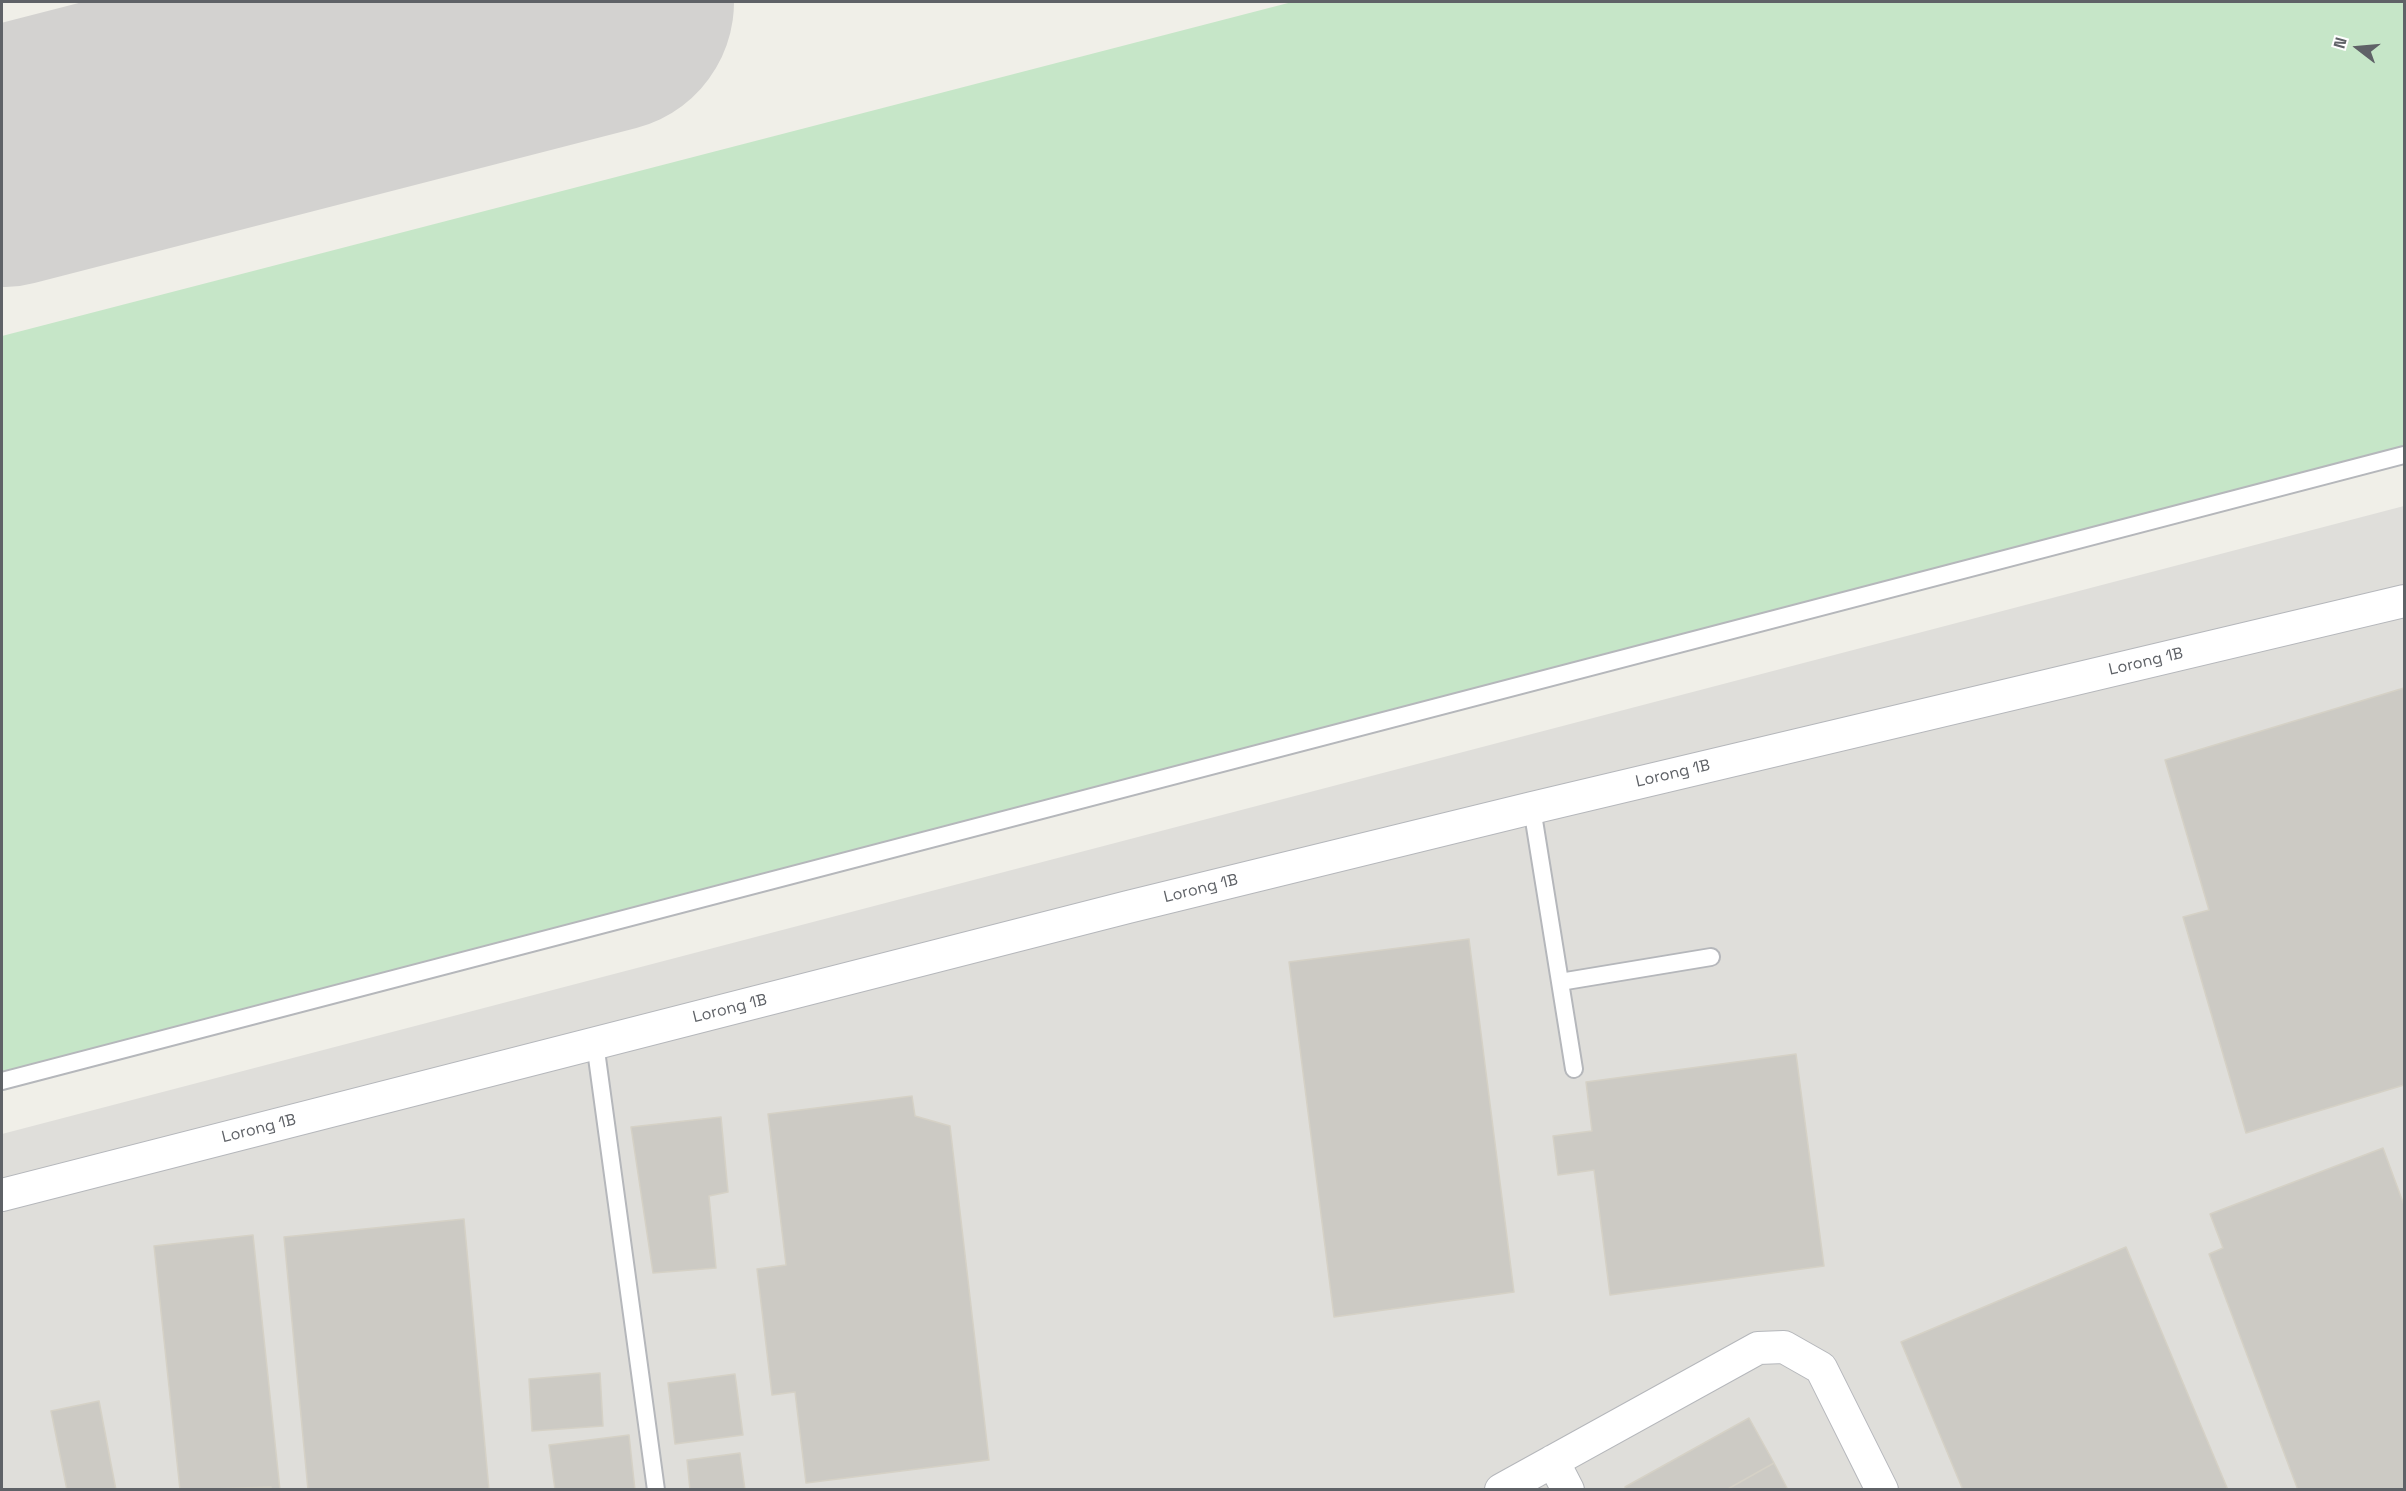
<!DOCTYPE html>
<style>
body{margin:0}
#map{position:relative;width:2406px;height:1491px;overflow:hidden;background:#f0efe8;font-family:"Space Grotesk",sans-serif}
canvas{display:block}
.frame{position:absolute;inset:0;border:3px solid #5f6267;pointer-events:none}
.north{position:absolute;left:2328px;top:18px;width:60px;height:60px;-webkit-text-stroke:4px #fff;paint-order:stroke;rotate:286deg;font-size:16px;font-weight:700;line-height:24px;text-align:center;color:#5f6267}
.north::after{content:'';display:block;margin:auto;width:21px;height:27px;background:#5f6267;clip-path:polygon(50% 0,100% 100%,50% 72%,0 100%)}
</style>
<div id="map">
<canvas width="2406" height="1491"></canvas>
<div class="frame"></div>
<div class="north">N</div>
</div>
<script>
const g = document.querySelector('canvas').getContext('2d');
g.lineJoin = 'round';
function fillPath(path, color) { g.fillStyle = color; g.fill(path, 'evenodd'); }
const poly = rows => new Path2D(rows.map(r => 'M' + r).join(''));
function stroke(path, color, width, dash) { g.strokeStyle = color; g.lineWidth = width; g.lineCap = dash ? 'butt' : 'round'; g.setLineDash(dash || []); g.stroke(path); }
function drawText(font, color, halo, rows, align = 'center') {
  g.font = font + ' "Space Grotesk",sans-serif'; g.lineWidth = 6; g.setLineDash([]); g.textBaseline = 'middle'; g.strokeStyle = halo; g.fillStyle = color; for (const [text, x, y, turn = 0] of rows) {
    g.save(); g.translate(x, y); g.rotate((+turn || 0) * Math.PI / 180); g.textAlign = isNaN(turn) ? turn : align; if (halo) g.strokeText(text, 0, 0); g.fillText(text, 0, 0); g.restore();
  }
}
fillPath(poly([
 [2404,506,2404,1489,2,1489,2,1134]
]), '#dfdeda');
fillPath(poly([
 [1292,2,2404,2,2404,464,2,1073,2,336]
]), '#c6e6c8');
stroke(poly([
 [2,157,604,2]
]), '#d3d2d0', 260);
const building = poly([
 [2404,688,2404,1085,2246,1133,2183,917,2209,910,2165,760,2404,688],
 [1469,939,1514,1292,1334,1317,1289,962,1469,939],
 [1796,1054,1824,1266,1610,1295,1594,1170,1558,1175,1553,1136,1592,1131,1586,1082,1796,1054],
 [912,1096,915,1116,950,1126,989,1460,806,1483,795,1392,772,1395,757,1269,786,1265,768,1114,912,1096],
 [721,1117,728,1192,709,1196,716,1268,653,1273,631,1127,721,1117],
 [2383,1148,2404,1205,2404,1490,2298,1490,2209,1254,2223,1248,2210,1214,2383,1148],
 [464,1219,489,1490,308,1490,284,1237,464,1219],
 [253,1235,280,1490,271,1490,271,1487,180,1490,154,1246,253,1235],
 [2126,1247,2228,1490,1963,1490,1901,1342,2126,1247],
 [600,1373,603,1426,532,1431,529,1379,600,1373],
 [735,1374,743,1435,675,1444,668,1383,735,1374],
 [99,1401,116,1490,67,1490,51,1411,99,1401],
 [1749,1418,1774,1463,1726,1490,1626,1490,1625,1487,1749,1418],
 [629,1435,635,1490,555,1490,549,1445,629,1435],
 [740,1453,745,1490,690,1490,687,1460,740,1453],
 [1774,1463,1788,1490,1726,1490,1774,1463]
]);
fillPath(building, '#cccac4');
stroke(building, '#d5d1c6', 1.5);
const service = poly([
 [1532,808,1574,1069],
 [1560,982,1711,957],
 [595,1043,656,1490],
 [2,1081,2404,455]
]);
const minor = poly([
 [2,1195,1128,907,1532,808,2404,601],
 [1553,1461,1568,1490],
 [1501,1490,1758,1348,1784,1347,1821,1368,1882,1490]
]);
stroke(service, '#b5b7bb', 20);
stroke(minor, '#b5b7bb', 34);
stroke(service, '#fff', 16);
stroke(minor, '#fff', 32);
drawText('16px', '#5f6267', '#fff', [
 ["Lorong 1B",2146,662,-13],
 ["Lorong 1B",1673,774,-13],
 ["Lorong 1B",1201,889,-14],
 ["Lorong 1B",730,1009,-14],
 ["Lorong 1B",259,1129,-14]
]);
</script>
